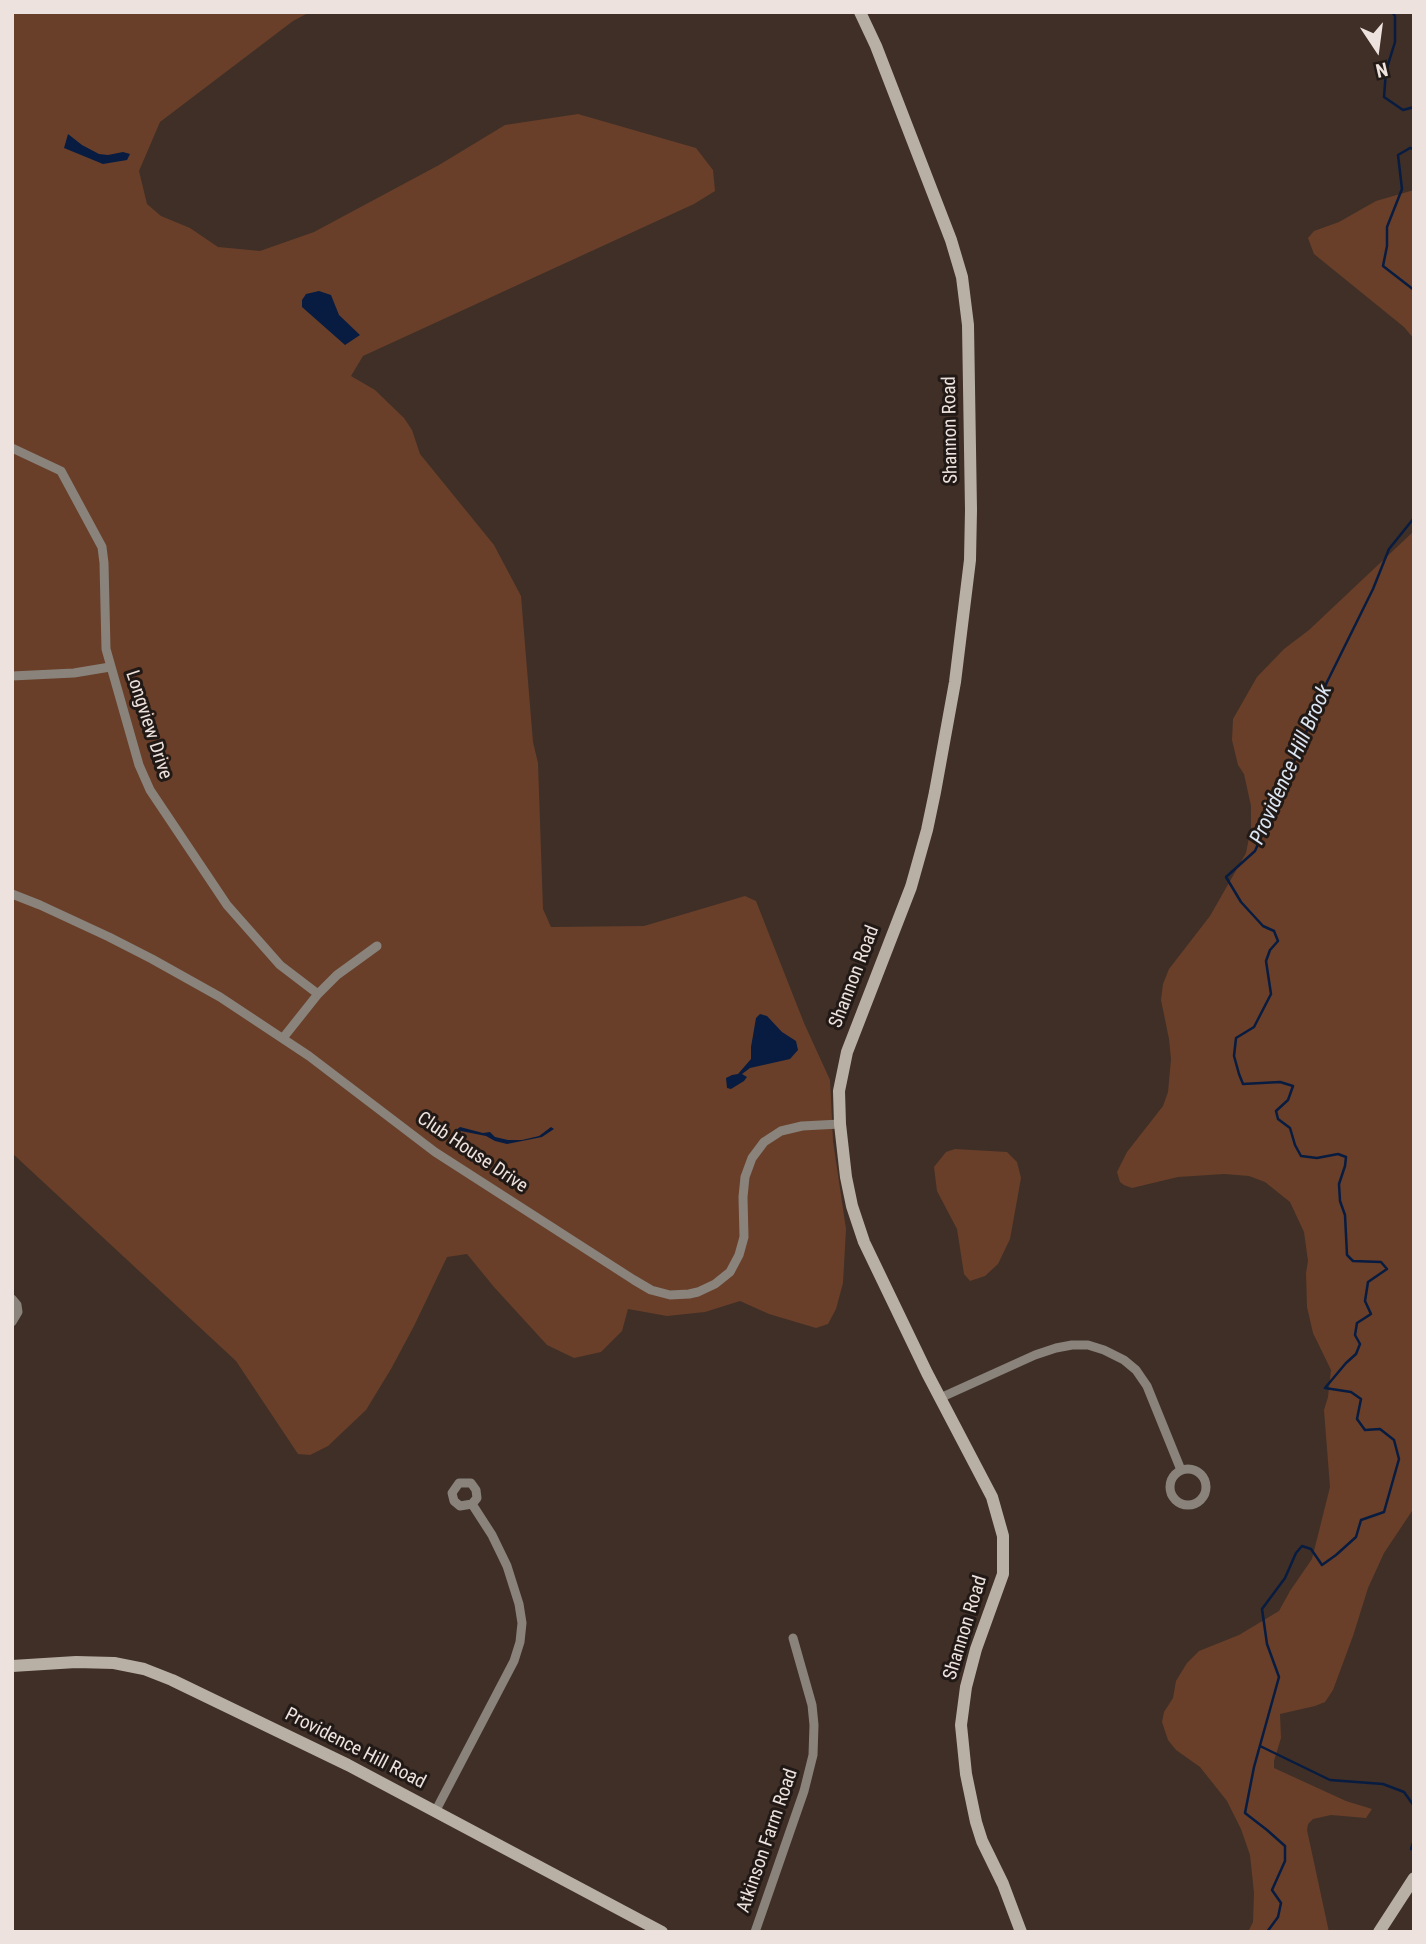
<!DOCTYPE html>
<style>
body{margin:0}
#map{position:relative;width:1426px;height:1944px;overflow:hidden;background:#3f2f27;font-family:"Roboto Condensed",sans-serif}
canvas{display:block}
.frame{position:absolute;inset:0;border:14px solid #ede2dd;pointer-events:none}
.north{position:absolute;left:1342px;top:14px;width:70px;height:70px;-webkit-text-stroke:5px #211916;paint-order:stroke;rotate:167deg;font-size:19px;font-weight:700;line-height:28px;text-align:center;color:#ede2dd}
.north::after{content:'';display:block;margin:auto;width:24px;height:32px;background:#ede2dd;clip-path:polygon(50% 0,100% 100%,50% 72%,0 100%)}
</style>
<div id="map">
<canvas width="1426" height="1944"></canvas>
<div class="frame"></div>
<div class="north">N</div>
</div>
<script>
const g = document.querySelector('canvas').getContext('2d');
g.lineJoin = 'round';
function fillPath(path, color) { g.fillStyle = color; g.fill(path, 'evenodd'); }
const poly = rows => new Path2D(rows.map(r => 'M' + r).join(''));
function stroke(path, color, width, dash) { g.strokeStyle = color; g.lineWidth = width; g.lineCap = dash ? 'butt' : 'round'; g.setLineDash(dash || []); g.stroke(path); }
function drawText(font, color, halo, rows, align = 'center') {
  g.font = font + ' "Roboto Condensed",sans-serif'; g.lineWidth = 6; g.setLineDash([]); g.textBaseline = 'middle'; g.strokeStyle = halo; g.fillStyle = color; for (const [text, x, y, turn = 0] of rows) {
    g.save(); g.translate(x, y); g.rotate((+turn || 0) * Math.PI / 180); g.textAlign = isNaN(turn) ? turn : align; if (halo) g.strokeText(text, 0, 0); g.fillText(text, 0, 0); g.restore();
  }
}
fillPath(poly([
 [12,12,310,12,293,21,160,122,139,171,147,204,161,216,190,228,218,247,260,251,314,232,439,165,505,125,578,114,696,148,713,170,715,191,694,204,363,356,351,376,375,390,404,418,412,430,420,454,494,545,521,596,533,742,538,763,543,909,551,927,644,926,745,896,756,901,804,1023,830,1080,833,1141,846,1229,843,1283,836,1309,828,1324,816,1328,769,1314,740,1301,705,1312,667,1316,628,1309,622,1331,601,1352,574,1358,547,1345,494,1287,467,1254,447,1257,414,1326,391,1369,366,1410,328,1446,310,1455,298,1454,236,1361,12,1153],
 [1414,190,1414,339,1404,327,1314,254,1308,238,1314,231,1339,222,1376,201],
 [1414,531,1414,1508,1384,1553,1368,1588,1353,1636,1333,1690,1325,1702,1315,1706,1280,1714,1281,1738,1274,1761,1274,1768,1346,1801,1372,1809,1366,1818,1331,1815,1313,1819,1308,1824,1307,1830,1329,1932,1248,1932,1253,1922,1254,1893,1250,1855,1241,1829,1227,1801,1200,1767,1176,1750,1168,1740,1162,1722,1164,1712,1173,1698,1176,1681,1187,1663,1199,1651,1239,1635,1279,1611,1290,1591,1312,1559,1330,1487,1324,1410,1328,1397,1331,1370,1313,1333,1307,1307,1306,1273,1308,1261,1304,1232,1290,1202,1265,1182,1249,1176,1224,1174,1178,1177,1132,1188,1124,1185,1120,1182,1117,1172,1127,1152,1163,1106,1168,1092,1171,1059,1169,1039,1161,1000,1163,984,1169,969,1210,916,1246,853,1251,828,1251,806,1244,774,1238,765,1232,740,1233,719,1257,677,1284,649,1309,630],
 [955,1149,1007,1152,1017,1162,1021,1178,1010,1239,998,1264,985,1276,970,1281,964,1274,957,1229,937,1191,934,1167,946,1152]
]), '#693f29');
fillPath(poly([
 [68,134,82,145,99,154,108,155,123,152,130,154,127,160,103,164,64,148],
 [319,291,331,295,339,315,360,335,345,345,302,307,302,300,306,294],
 [760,1014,767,1016,782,1032,796,1041,798,1050,790,1059,750,1068,742,1074,747,1077,744,1081,731,1089,727,1088,726,1078,732,1075,738,1074,751,1059,751,1047,756,1018],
 [460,1127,483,1133,490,1132,495,1137,508,1140,522,1140,539,1136,551,1127,554,1129,542,1137,507,1144,495,1141,486,1136,456,1130]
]), '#071c40');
stroke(poly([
 [1392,12,1395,16,1395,42,1386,71,1384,97,1403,110,1414,107],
 [1414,149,1410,148,1398,155,1402,189,1387,227,1387,246,1383,266,1414,290],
 [1260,1746,1330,1780,1383,1784,1404,1792,1414,1806],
 [1411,1849,1414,1840],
 [1267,1932,1278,1917,1281,1903,1272,1890,1285,1861,1285,1846,1267,1830,1245,1813,1254,1767,1279,1677,1267,1644,1262,1609,1285,1578,1296,1553,1302,1546,1311,1549,1322,1565,1336,1555,1356,1537,1361,1520,1384,1512,1399,1459,1394,1440,1380,1429,1365,1430,1357,1419,1361,1399,1351,1392,1325,1388,1346,1363,1356,1354,1360,1344,1355,1335,1357,1323,1371,1314,1365,1301,1368,1282,1387,1269,1381,1262,1353,1261,1347,1255,1345,1215,1340,1201,1339,1184,1345,1166,1346,1157,1338,1154,1317,1158,1301,1156,1295,1145,1290,1128,1278,1119,1276,1111,1288,1100,1293,1086,1280,1082,1243,1084,1239,1074,1234,1056,1236,1038,1254,1027,1271,994,1266,961,1270,950,1278,941,1274,931,1263,926,1241,902,1226,877,1255,851,1288,776,1327,682,1373,589,1389,549,1414,518]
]), '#071c40', 2.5);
stroke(poly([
 [12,448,61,471,102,547,104,563,106,649,139,765,150,790,227,905,280,965,318,994],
 [12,676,74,673,110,667],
 [12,894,40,905,109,937,152,959,220,997,309,1056,435,1152,634,1280,651,1290,670,1295,689,1294,698,1292,715,1284,730,1272,739,1255,744,1237,743,1197,745,1177,752,1158,764,1142,781,1131,802,1126,840,1124],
 [283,1038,318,994,337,975,377,946],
 [12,1299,17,1305,18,1312,12,1322],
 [940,1398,1035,1355,1056,1348,1072,1345,1088,1345,1104,1350,1124,1360,1136,1370,1147,1386,1181,1470],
 '1170 1487a18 18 0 1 1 36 0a18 18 0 1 1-36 0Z',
 [435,1812,514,1661,520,1642,522,1623,519,1604,507,1566,492,1535,472,1504,477,1498,476,1490,471,1483,459,1483,452,1493,454,1501,460,1506,472,1504],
 [755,1932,804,1791,813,1755,814,1725,812,1705,793,1638]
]), '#89837c', 9);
stroke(poly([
 [860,12,876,46,951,240,962,277,968,325,971,510,970,560,955,682,935,792,927,830,911,887,847,1052,839,1091,840,1124,846,1177,852,1206,864,1242,927,1373,992,1497,1003,1536,1003,1574,976,1649,966,1687,961,1725,966,1774,976,1822,982,1841,1003,1884,1021,1932],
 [12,1666,76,1662,114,1663,144,1669,172,1680,348,1765,662,1932],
 [1379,1932,1414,1878]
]), '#b9b0a5', 12);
drawText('19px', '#ede2dd', '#211916', [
 ["Shannon Road",951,430,-91],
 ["Longview Drive",148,725,72],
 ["Shannon Road",855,977,-69],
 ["Club House Drive",472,1153,34],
 ["Shannon Road",966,1628,-73],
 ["Providence Hill Road",355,1749,27],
 ["Atkinson Farm Road",768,1841,-71]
]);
drawText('italic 21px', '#dce5f2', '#211916', [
 ["Providence Hill Brook",1292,765,-66]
]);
</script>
